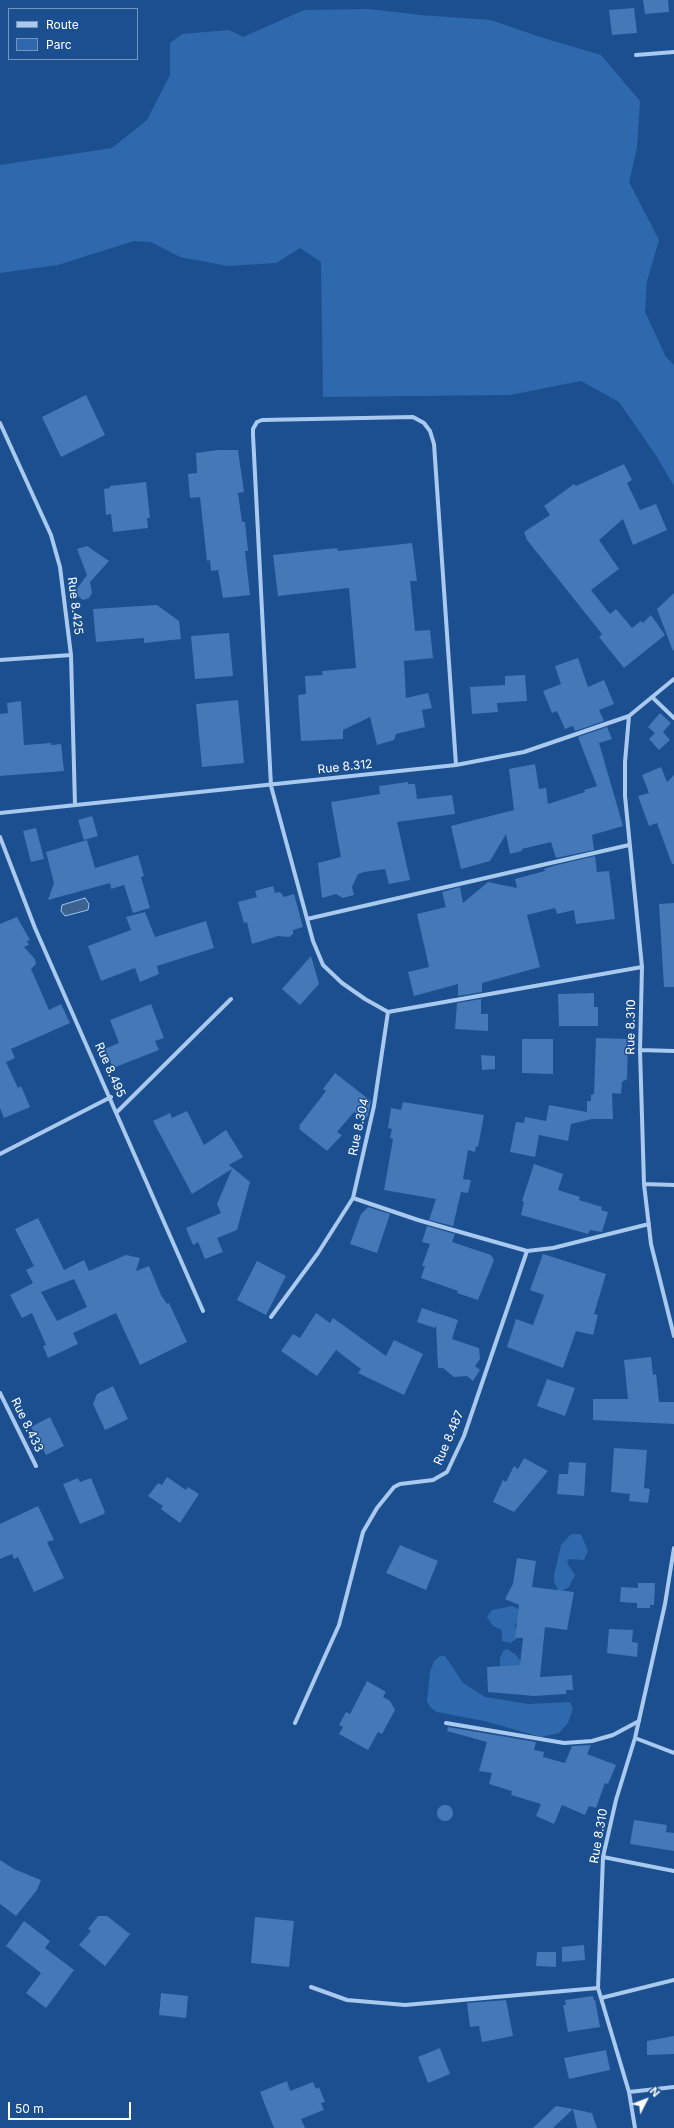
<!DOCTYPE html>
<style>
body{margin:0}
#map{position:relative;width:674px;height:2128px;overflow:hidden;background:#1b4f8f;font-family:Inter,sans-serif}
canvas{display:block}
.legend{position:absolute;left:8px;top:8px;width:130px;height:52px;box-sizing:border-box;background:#1b4f8f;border:1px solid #7695bc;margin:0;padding:5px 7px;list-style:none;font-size:12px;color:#fff}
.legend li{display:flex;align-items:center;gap:8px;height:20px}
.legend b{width:20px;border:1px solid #7695bc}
.north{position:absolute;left:626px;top:2080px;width:40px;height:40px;-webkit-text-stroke:3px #1b4f8f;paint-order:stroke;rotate:48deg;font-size:11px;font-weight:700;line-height:16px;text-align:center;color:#fff}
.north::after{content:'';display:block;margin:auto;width:14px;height:18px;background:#fff;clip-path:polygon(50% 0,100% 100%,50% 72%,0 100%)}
.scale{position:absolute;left:8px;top:2102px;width:123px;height:18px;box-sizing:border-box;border:2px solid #fff;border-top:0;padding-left:5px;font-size:12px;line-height:14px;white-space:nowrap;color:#fff;-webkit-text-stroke:3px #1b4f8f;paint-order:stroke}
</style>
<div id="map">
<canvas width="674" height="2128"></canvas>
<ul class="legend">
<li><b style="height:5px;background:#a9c9ee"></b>Route</li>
<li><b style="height:11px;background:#2e69ad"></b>Parc</li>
</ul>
<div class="north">N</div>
<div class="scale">50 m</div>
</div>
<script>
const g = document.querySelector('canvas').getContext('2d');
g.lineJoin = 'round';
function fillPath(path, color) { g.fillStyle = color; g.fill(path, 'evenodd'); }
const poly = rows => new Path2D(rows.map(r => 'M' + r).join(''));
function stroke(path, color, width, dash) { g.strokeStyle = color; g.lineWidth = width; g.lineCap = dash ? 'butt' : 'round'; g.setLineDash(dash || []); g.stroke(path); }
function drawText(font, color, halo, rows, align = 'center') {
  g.font = font + ' Inter,sans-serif'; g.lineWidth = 3; g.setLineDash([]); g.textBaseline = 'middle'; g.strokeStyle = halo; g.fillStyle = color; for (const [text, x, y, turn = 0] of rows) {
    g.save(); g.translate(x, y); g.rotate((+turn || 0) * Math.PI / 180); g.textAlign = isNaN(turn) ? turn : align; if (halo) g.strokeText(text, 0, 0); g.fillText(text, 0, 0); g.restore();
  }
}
fillPath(poly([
 [370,9,420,15,491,20,540,37,601,55,640,101,637,148,629,182,659,240,647,281,645,312,666,357,674,365,674,486,657,457,619,402,581,381,510,395,323,397,321,262,300,248,276,263,228,266,180,257,151,242,134,241,58,265,0,273,0,165,112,148,147,120,170,75,170,43,182,34,229,30,243,37,304,10],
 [571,1534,581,1534,588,1551,584,1560,569,1559,567,1563,575,1575,569,1587,561,1592,558,1590,554,1582,554,1575,561,1545],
 [512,1606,522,1611,522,1617,515,1624,517,1638,511,1643,502,1641,502,1630,493,1626,487,1617,492,1610],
 [507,1649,515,1654,523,1664,522,1669,500,1670,500,1658,503,1651],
 [440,1656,445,1656,463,1683,485,1697,529,1704,570,1702,573,1709,568,1723,559,1733,541,1737,484,1721,437,1712,430,1707,427,1701,430,1672,434,1661]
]), '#2e69ad');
const water = poly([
 [85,898,89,904,88,910,65,916,61,911,62,905,85,898]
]);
fillPath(water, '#3c6290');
stroke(water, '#9cc4f0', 1);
fillPath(poly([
 [643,0,668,0,669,12,645,14],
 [634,8,637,33,612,35,609,10],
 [86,395,105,435,61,457,42,417],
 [218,450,238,450,244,492,238,493,242,522,245,522,248,551,245,551,250,595,223,598,218,570,211,571,210,560,207,561,200,497,190,498,188,474,197,473,196,453],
 [624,464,632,480,627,483,640,510,656,504,667,530,633,545,623,519,599,540,619,569,591,590,610,614,616,609,632,628,641,621,643,623,651,615,665,635,624,668,599,637,602,634,527,540,524,532,550,515,544,506,574,484,576,486],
 [146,482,150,518,147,518,148,528,113,532,111,514,106,515,104,489,110,488,110,486],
 [412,543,417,581,410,581,415,631,430,630,433,658,404,661,406,698,428,693,432,708,422,710,425,727,396,734,394,740,377,745,370,717,343,730,343,739,301,741,298,695,306,694,305,676,323,675,322,671,356,668,349,588,278,596,273,555,337,548,338,551],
 [87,546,109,561,90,582,92,593,89,598,83,600,78,596,76,590,87,575,77,549],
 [674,593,674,650,673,651,657,609],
 [157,605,179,621,181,639,144,643,144,638,96,642,93,609],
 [229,633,233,676,195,679,191,636],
 [578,658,588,687,604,680,614,704,599,710,604,721,575,731,573,726,565,729,557,711,552,713,543,691,561,684,555,666],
 [525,675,527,701,497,703,498,712,472,714,470,687,505,685,505,676],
 [238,700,244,763,202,767,196,704],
 [21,701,24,745,51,743,51,745,61,744,64,771,0,776,0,714,8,713,7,703],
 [660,713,671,723,663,732,670,740,659,750,649,739,655,733,648,727],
 [607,727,612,739,599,743,623,826,592,835,594,850,556,858,551,842,522,849,522,851,510,854,506,834,490,861,461,869,451,826,514,810,509,769,535,764,539,789,546,788,548,804,585,792,584,790,597,786,578,737],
 [661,767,667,782,674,775,674,864,672,864,657,823,649,826,638,796,649,793,642,775],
 [408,782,408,784,415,784,417,799,452,795,455,814,397,822,410,880,389,884,385,869,364,872,358,874,352,887,354,895,343,898,336,894,322,898,318,863,341,857,331,802,380,794,379,786],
 [92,816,98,836,84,840,78,820],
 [36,828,44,859,31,862,23,831],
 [87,840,95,868,138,855,144,876,141,877,150,908,133,913,124,885,111,889,110,883,48,900,54,883,46,852],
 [595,856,597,872,609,871,615,919,576,924,574,910,557,914,555,908,527,915,540,967,482,983,482,992,458,996,458,984,414,996,408,972,429,967,417,914,446,907,442,892,460,887,463,903,488,882,517,888,515,879,545,871,544,869,557,865],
 [273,886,275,893,280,892,284,897,294,894,303,927,293,930,293,934,289,937,278,936,252,944,247,922,244,923,238,902,257,897,255,891],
 [674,903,674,987,664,987,659,904],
 [145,912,155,937,206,921,214,948,157,966,159,974,140,982,135,968,101,981,88,946,131,930,126,917],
 [17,917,30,940,27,941,29,945,24,947,35,959,36,964,31,969,49,1010,61,1004,70,1023,11,1049,15,1058,6,1062,18,1088,21,1086,30,1107,4,1118,0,1108,0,924],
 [311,956,319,984,300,1005,282,989],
 [594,993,594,1007,598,1007,598,1026,559,1026,558,994],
 [481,999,481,1014,488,1014,488,1031,455,1029,457,1003],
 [151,1004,164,1038,155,1041,159,1050,113,1068,105,1049,119,1043,110,1020],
 [596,1038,628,1039,627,1079,622,1082,621,1094,612,1093,613,1119,592,1119,571,1124,568,1141,539,1135,535,1157,510,1152,516,1122,524,1123,525,1117,546,1121,549,1105,587,1112,587,1101,591,1101,591,1095,594,1094],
 [522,1039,553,1039,553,1074,522,1073],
 [481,1055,495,1056,495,1069,482,1070],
 [335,1073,371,1101,368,1115,365,1120,354,1112,337,1132,342,1135,327,1151,299,1129,300,1127,299,1126,326,1091,323,1089],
 [403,1102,484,1115,478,1147,476,1146,475,1152,468,1150,463,1179,471,1180,468,1193,461,1192,453,1226,429,1220,436,1199,384,1190,393,1139,390,1138,392,1129,388,1128,391,1108,401,1110],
 [187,1111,204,1145,226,1130,243,1157,229,1165,250,1182,237,1230,217,1238,223,1252,205,1259,198,1242,193,1245,186,1228,221,1213,217,1204,232,1169,192,1194,153,1121,170,1113,172,1118],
 [534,1164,563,1174,558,1190,580,1197,579,1200,602,1207,601,1210,608,1212,602,1232,590,1230,588,1234,521,1215,524,1202,522,1201],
 [368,1207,390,1214,377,1253,350,1244,361,1214],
 [38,1218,64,1270,84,1260,89,1271,126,1255,140,1258,136,1271,149,1266,161,1295,167,1304,169,1303,187,1342,140,1365,116,1313,73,1333,78,1344,48,1358,43,1346,46,1345,32,1313,22,1318,10,1295,33,1283,26,1270,34,1266,15,1229],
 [74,1279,87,1307,57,1321,41,1292],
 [427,1226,455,1234,452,1242,491,1255,494,1260,478,1300,457,1293,458,1291,421,1278,425,1266,422,1266,430,1244,422,1242],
 [543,1254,606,1274,594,1314,598,1315,593,1335,576,1331,563,1368,507,1347,516,1319,533,1325,544,1295,530,1290],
 [257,1261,286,1276,266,1315,237,1300],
 [422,1308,458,1320,452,1339,479,1348,480,1359,475,1366,480,1370,473,1381,467,1376,454,1377,443,1368,438,1368,436,1325,435,1328,417,1322],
 [316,1313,330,1323,333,1318,386,1356,394,1340,423,1354,404,1395,358,1373,361,1369,336,1350,317,1376,281,1351,293,1334,300,1338],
 [651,1357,653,1375,656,1374,659,1402,674,1402,674,1424,593,1420,593,1399,628,1399,624,1360],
 [547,1379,575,1388,565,1416,537,1406],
 [113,1386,128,1419,105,1430,93,1404,97,1394],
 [50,1417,64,1446,46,1455,31,1427],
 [614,1448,647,1450,644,1488,650,1489,648,1503,629,1501,630,1494,611,1492],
 [524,1458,548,1471,514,1512,493,1502,503,1480,506,1482,514,1466,518,1469],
 [569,1462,586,1463,584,1496,557,1494,559,1474,568,1474],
 [167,1477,186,1490,188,1487,199,1494,180,1523,161,1509,163,1506,148,1496,158,1483,162,1485],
 [78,1478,80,1482,91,1478,105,1512,104,1514,80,1524,63,1484],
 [38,1506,54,1540,47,1542,64,1578,34,1592,18,1557,14,1559,12,1554,0,1559,0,1524],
 [400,1545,438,1561,426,1590,386,1573],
 [517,1558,536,1561,532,1587,574,1592,567,1630,545,1627,540,1677,572,1675,573,1690,566,1690,566,1694,534,1696,488,1692,487,1667,520,1665,523,1638,515,1638,519,1605,505,1599,513,1584],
 [638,1583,655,1583,654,1605,650,1605,650,1608,637,1608,637,1603,620,1602,621,1587,638,1588],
 [609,1629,633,1630,632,1642,638,1643,637,1657,607,1653],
 [367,1681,386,1692,383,1697,390,1701,395,1710,382,1734,378,1732,368,1750,339,1734,343,1727,339,1725,346,1712,350,1714],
 [448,1727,536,1742,534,1750,544,1752,543,1757,565,1763,572,1746,591,1745,587,1754,616,1765,608,1784,605,1783,596,1808,589,1806,585,1815,562,1805,554,1824,536,1816,541,1804,511,1795,512,1791,489,1784,492,1773,479,1771,487,1742,447,1731],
 '437 1813a8 8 0 1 1 16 0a8 8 0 1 1-16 0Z',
 [634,1820,667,1825,666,1832,674,1833,674,1851,630,1844],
 [0,1860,14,1869,41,1880,37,1890,16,1916,0,1904],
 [98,1916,107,1916,130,1934,105,1966,79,1945,91,1931,88,1929],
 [255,1917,294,1921,289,1967,251,1963],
 [24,1921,50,1941,45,1948,74,1970,46,2008,26,1993,41,1973,6,1946],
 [584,1945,585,1960,562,1962,562,1947],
 [537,1952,556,1952,556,1967,536,1966],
 [161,1993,188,1996,186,2018,159,2015],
 [593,1996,594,2000,595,2000,600,2027,568,2032,563,2005,566,2005,565,2000],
 [506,2000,513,2036,482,2042,479,2026,470,2027,467,2003],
 [674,2036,674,2054,647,2055,647,2041],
 [440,2048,450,2074,428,2083,418,2057],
 [606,2050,610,2070,569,2079,564,2058],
 [287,2081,290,2091,313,2082,316,2089,319,2087,325,2102,321,2103,324,2110,301,2119,305,2128,274,2128,260,2092],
 [556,2106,573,2109,553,2128,533,2128],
 [573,2109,592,2113,597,2128,577,2128]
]), '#4478b7');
stroke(poly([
 [636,55,674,52],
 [0,423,51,535,60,567,71,655,75,805],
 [0,660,71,655],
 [652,697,674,718],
 [629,716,625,762,625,796,642,967,640,1050,644,1184,651,1244,674,1336],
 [0,813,456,765,524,752,629,716,674,679],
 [0,837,35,928,203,1311],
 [307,919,629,845],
 [642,967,388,1012,374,1106,353,1198,418,1220,527,1251,553,1248,649,1224],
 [388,1012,365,999,342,983,323,965,313,941,271,786,253,435,253,429,257,422,262,420,413,417,424,423,430,431,434,444,456,765],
 [640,1050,674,1051],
 [117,1112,231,999],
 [0,1154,111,1097],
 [644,1184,674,1185],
 [271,1317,318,1253,353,1198],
 [0,1393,36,1466],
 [295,1723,339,1625,363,1532,377,1508,394,1487,400,1484,433,1480,447,1472,464,1436,527,1251],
 [446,1723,564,1743,592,1741,613,1735,639,1721],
 [635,1738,674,1753],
 [603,1857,674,1871],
 [311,1987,347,2000,405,2005,598,1988],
 [601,1998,674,1980],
 [629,2092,674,2087],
 [635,2128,629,2092,598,1988,603,1857,616,1800,635,1738,665,1604,674,1548]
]), '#a9c9ee', 4);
drawText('12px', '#fff', '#1b4f8f', [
 ["Rue 8.425",75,606,83],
 ["Rue 8.312",345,767,-6],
 ["Rue 8.310",631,1027,-89],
 ["Rue 8.495",110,1070,66],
 ["Rue 8.304",359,1127,-78],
 ["Rue 8.433",27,1425,64],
 ["Rue 8.487",449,1438,-67],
 ["Rue 8.310",599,1836,-80]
]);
</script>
